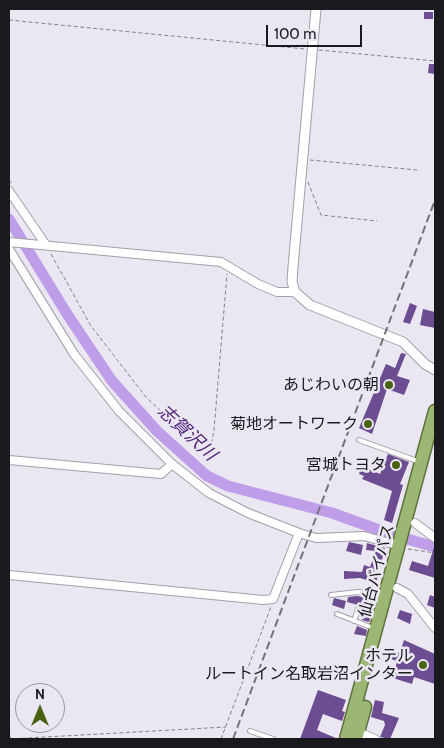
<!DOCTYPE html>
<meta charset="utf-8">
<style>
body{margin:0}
#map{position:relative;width:444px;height:748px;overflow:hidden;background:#ebe7f2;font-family:Cabin,sans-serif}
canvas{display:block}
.frame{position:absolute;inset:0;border:10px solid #1a191d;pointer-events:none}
.north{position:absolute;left:15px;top:683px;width:50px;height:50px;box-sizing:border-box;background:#ebe7f2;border:1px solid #97959d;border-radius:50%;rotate:0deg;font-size:14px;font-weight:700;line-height:20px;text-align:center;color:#1a191d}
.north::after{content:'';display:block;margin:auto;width:18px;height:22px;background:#486212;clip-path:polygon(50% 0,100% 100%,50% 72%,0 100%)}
.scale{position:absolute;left:266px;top:25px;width:96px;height:22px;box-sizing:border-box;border:2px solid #1a191d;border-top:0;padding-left:6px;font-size:15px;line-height:18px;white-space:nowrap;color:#1a191d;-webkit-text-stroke:4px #ebe7f2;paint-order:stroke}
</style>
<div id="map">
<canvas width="444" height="748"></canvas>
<div class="frame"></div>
<div class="north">N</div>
<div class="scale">100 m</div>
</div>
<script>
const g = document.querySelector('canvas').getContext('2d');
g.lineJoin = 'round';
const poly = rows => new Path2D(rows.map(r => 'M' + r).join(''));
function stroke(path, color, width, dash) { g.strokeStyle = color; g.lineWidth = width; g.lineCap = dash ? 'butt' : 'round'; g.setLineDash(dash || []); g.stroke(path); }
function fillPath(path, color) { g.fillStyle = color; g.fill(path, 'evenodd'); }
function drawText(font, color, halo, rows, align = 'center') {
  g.font = font + ' Cabin,"Noto Sans JP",sans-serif'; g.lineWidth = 5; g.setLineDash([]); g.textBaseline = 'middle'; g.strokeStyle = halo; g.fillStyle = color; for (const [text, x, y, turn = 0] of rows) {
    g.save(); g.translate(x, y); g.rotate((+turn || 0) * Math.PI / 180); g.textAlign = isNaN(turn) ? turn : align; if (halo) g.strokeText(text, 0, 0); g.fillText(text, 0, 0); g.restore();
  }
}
stroke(poly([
 [9,219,67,314,112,381,157,431,207,476,228,486,332,513,393,535,435,547]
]), '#be9ee8', 11);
fillPath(poly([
 [424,12,433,12,433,19,424,19],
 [429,64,435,64,435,74,428,73],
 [410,303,417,306,410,324,403,322],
 [423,309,435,312,435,328,420,325],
 [401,353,406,354,397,376,410,380,404,395,387,389,372,434,359,428,386,364,395,368],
 [388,454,409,462,400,484,403,485,392,523,384,520,392,491,362,479,364,476,359,474,362,466,380,474],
 [349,542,363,545,361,555,346,551],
 [367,543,385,548,376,583,360,578,344,579,344,571,362,572,364,565,370,567,376,551,366,550],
 [434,547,435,578,409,570,412,561,428,566],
 [430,595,435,597,435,608,427,605],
 [357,596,364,597,362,606,347,602,348,597],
 [334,598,346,601,344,609,332,605],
 [400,610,412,614,410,624,397,618],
 [365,611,372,613,369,622,362,620],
 [357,626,367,630,366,636,354,634],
 [404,640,435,654,435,684,414,677,412,684,393,678,397,661,387,658,390,650,400,653],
 [318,690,346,700,342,711,345,712,342,721,323,714,317,730,338,739,300,739],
 [375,700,384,702,382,713,399,718,390,739,380,737,385,725,384,721,371,717]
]), '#6d4d91');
const service = poly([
 [359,440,420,462],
 [331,595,358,592,382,596],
 [337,614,373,628],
 [354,621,358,609],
 [250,731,273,739]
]);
const minor = poly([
 [9,191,46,245],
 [9,242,221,262,258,284,277,292,295,292],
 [9,249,74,354,119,411,172,464,161,474,9,460],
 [415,523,435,538],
 [299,533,316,538,364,536,400,546],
 [9,575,263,600,273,599,299,533,248,513,209,493,172,464],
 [397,588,408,594,435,628],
 [358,732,375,739]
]);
const tertiary = poly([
 [316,9,293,267,292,282,295,292,310,305,403,342,425,364,435,370]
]);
const trunk = poly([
 [346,739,435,411],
 [356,739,365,707]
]);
stroke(service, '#a39ea9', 6);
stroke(minor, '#a39ea9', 10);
stroke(tertiary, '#a39ea9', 11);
stroke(trunk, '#5e733e', 15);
stroke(poly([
 [9,20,305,49],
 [319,50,435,61],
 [310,160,417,170],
 [9,180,12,184],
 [308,182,321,215,377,221],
 [51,254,91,326,146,397,209,457,214,430,227,274],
 [408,549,435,553],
 [9,722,10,738],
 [9,739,226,727],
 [221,739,271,607]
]), '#838088', 1, [4, 2.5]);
stroke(service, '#fff', 4);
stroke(minor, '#fff', 8);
stroke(tertiary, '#fff', 9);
stroke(trunk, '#9cb673', 12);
stroke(poly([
 [233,739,435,200]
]), '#747279', 2, [8, 4]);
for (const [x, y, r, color] of [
 [389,385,5,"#486212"],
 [368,424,5,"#486212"],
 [396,465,5,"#486212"],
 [423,665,5,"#486212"]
]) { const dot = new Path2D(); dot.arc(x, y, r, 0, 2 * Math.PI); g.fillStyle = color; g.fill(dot); stroke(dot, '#ebe7f2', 2); }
drawText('16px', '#1a191d', '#ebe7f2', [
 ["あじわいの朝",379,385],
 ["菊地オートワーク",358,424],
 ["宮城トヨタ",386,465],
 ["ホテル",413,656],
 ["ルートイン名取岩沼インター",413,674]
], 'right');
drawText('16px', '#1a191d', '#ebe7f2', [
 ["仙台バイパス",377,571,-75]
]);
drawText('italic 18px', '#51257a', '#ebe7f2', [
 ["志賀沢川",187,433,43]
]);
</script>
